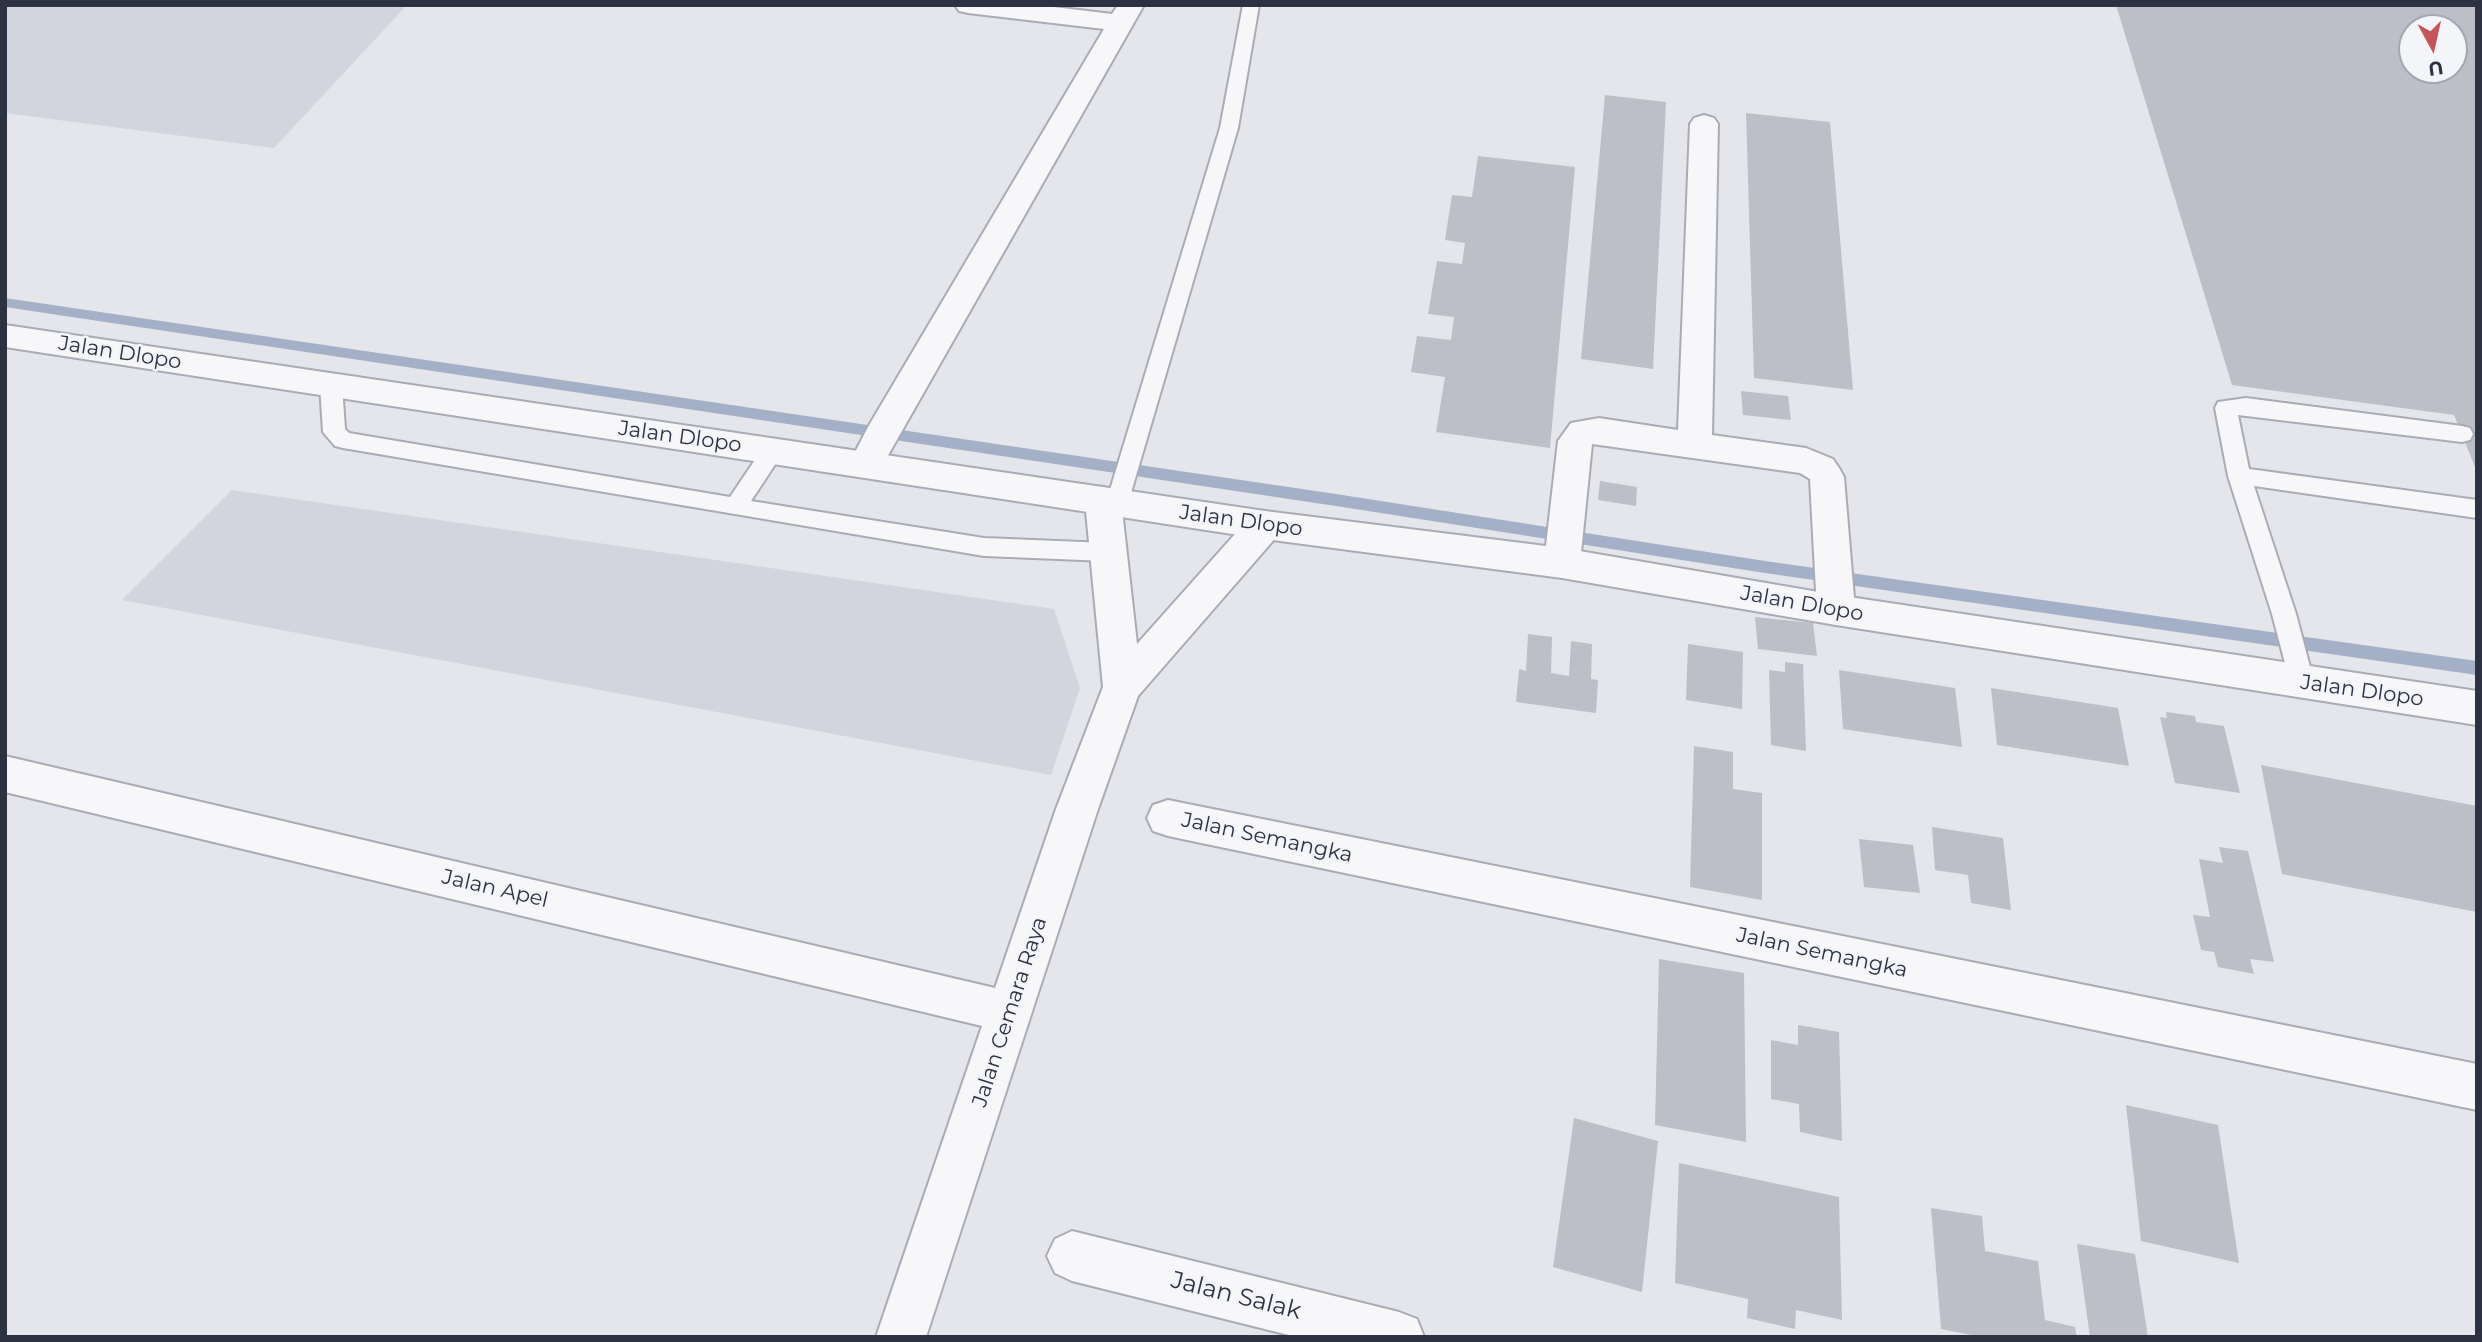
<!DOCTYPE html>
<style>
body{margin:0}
#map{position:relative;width:2482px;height:1342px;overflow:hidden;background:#e4e6eb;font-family:Montserrat,sans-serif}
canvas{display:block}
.frame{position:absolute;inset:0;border:7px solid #2d3242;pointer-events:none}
.north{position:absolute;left:2398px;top:14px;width:70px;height:70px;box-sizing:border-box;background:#f4f5f8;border:2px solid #a4a7af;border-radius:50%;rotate:172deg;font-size:19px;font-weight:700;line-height:28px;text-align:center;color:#2d3242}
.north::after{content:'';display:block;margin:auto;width:24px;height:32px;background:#c45559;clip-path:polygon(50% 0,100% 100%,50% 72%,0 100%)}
</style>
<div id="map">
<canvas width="2482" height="1342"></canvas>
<div class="frame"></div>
<div class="north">U</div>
</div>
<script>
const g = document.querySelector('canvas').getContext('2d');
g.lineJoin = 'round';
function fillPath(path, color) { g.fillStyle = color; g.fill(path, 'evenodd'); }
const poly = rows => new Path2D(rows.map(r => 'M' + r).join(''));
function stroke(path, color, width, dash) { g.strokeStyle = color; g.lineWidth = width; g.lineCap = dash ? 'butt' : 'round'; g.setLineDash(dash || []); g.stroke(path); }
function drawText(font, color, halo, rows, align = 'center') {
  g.font = font + ' Montserrat,sans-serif'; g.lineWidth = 5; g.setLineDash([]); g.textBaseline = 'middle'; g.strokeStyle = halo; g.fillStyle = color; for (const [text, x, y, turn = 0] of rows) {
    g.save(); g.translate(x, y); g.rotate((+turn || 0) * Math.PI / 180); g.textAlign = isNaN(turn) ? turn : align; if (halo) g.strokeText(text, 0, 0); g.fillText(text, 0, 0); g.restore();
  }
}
fillPath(poly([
 [5,5,407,5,274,148,5,113],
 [232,490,1054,609,1080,688,1051,775,122,600]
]), '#d2d5dd');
fillPath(poly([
 [5,298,1336,494,1765,561,2477,661,2477,675,1765,573,1336,506,5,307,5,298]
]), '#a3b0c7');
fillPath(poly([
 [2116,5,2477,5,2477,472,2454,415,2232,385],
 [2412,28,2454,28,2454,70,2412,70],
 [1605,95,1666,102,1653,369,1581,359],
 [1746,113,1830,122,1853,390,1754,378],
 [1478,156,1575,167,1550,448,1436,432,1445,377,1411,372,1417,336,1451,340,1454,317,1428,314,1437,261,1462,264,1465,243,1445,240,1452,195,1472,197],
 [1741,391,1788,396,1791,420,1743,415],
 [1600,481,1637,487,1636,506,1598,500],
 [1755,617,1813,623,1817,656,1758,649],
 [1528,634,1552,637,1551,673,1569,676,1571,641,1592,644,1591,679,1598,680,1596,713,1516,702,1519,669,1526,671],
 [1688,644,1743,652,1742,709,1686,700],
 [1785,662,1803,664,1806,751,1771,745,1769,670,1785,672],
 [1839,670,1955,688,1962,747,1843,729],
 [1991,688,2118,708,2129,766,1997,745],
 [2166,712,2195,716,2196,722,2224,726,2240,793,2175,783,2160,717,2167,718],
 [1694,746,1733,752,1733,789,1762,793,1762,900,1690,887],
 [2261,765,2477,806,2477,912,2282,874],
 [1932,827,2003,838,2011,910,1971,903,1968,875,1935,870],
 [1859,839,1913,845,1920,893,1864,887],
 [2219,847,2248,851,2274,962,2250,959,2254,974,2218,967,2214,952,2201,950,2193,915,2210,917,2199,859,2223,863],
 [1659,959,1744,973,1746,1142,1655,1125],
 [1798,1025,1839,1032,1842,1141,1800,1132,1799,1104,1771,1099,1771,1040,1798,1045],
 [2126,1105,2218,1125,2239,1263,2141,1241],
 [1574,1118,1658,1141,1642,1292,1553,1267],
 [1679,1163,1839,1197,1842,1320,1796,1310,1795,1329,1747,1318,1748,1299,1675,1283],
 [1931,1208,1982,1216,1985,1251,2038,1261,2045,1320,2075,1327,2077,1337,1981,1337,1941,1329],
 [2077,1244,2135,1254,2148,1337,2090,1337]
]), '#bcbfc7');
const service = poly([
 [1243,5,1259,5,1238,128,1128,503,1125,509,1117,512,1109,509,1106,503,1220,128,1243,5],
 [331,377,338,380,342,385,345,429,349,433,730,497,765,445,773,443,781,445,784,451,751,501,984,538,1107,543,1115,546,1119,552,1115,558,1107,561,984,556,343,448,335,446,323,432,320,385,324,380,331,377],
 [2246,398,2462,426,2470,428,2473,434,2470,440,2462,442,2238,415,2249,469,2477,500,2477,518,2254,486,2296,614,2314,682,2311,689,2302,692,2293,689,2290,682,2272,614,2228,476,2215,408,2218,402,2246,398]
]);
const minor = poly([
 [955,5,1037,5,1112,14,1118,5,1144,5,878,473,866,477,854,473,849,464,868,427,1104,29,968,13,959,11,955,5],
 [1704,115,1714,118,1718,124,1712,435,1806,448,1833,459,1839,468,1844,477,1855,610,1849,621,1836,625,1823,621,1817,610,1810,479,1800,473,1592,444,1580,563,1575,573,1562,578,1549,573,1544,563,1558,441,1571,423,1599,418,1678,430,1690,124,1694,118,1704,115],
 [1103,487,1116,491,1121,501,1137,644,1252,515,1265,511,1278,515,1283,525,1278,535,1138,696,1098,809,926,1337,876,1337,982,1026,5,792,5,756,995,988,1056,809,1103,687,1085,501,1090,491,1103,487],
 [1168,800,2477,1064,2477,1110,1168,836,1153,831,1147,818,1153,805,1168,800],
 [1072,1231,1399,1312,1417,1319,1424,1337,1297,1337,1072,1281,1055,1273,1047,1256,1055,1239,1072,1231]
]);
const tertiary = poly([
 [5,325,1265,511,1562,548,1836,595,2477,691,2477,725,1836,625,1562,578,1265,539,5,347,5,325]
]);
stroke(service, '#a9acb5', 4);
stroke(minor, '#a9acb5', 4);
stroke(tertiary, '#a9acb5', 4);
fillPath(service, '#f7f7f9');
fillPath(minor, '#f7f7f9');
fillPath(tertiary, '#f7f7f9');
drawText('21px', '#2d3242', '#f4f5f8', [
 ["Jalan Dlopo",120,353,9],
 ["Jalan Dlopo",680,437,8],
 ["Jalan Dlopo",1241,521,8],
 ["Jalan Dlopo",1802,604,10],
 ["Jalan Dlopo",2362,691,8],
 ["Jalan Semangka",1267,838,12],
 ["Jalan Apel",495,889,13],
 ["Jalan Semangka",1822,953,12],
 ["Jalan Cemara Raya",1010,1012,-72]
]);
drawText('24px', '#2d3242', '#f4f5f8', [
 ["Jalan Salak",1236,1296,14]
]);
</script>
